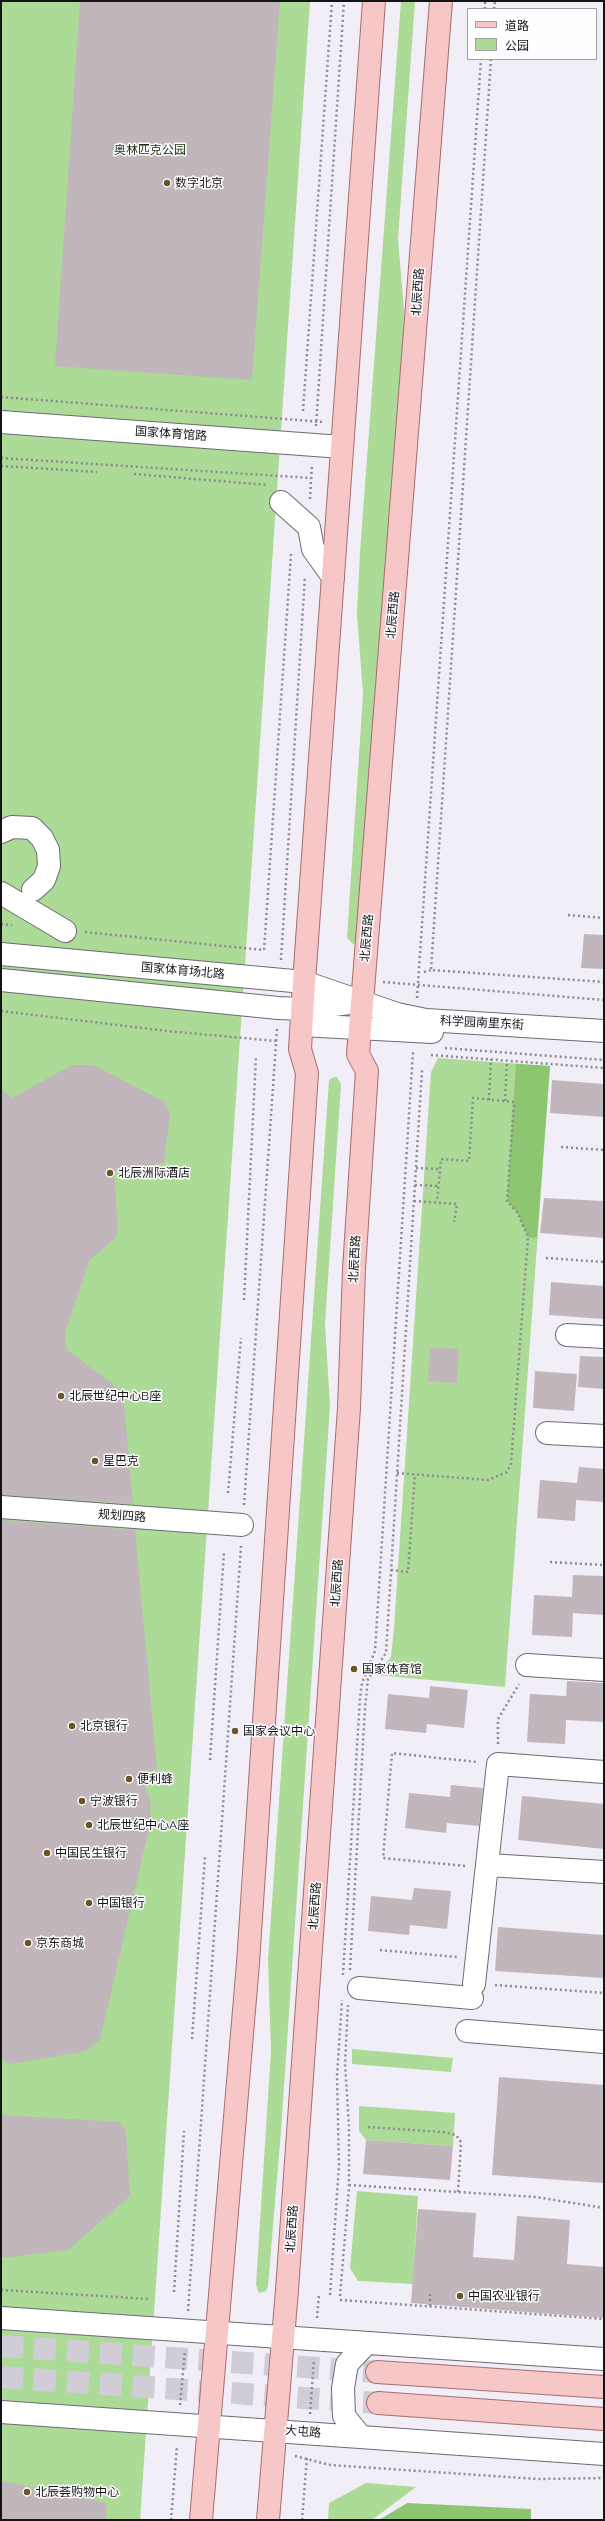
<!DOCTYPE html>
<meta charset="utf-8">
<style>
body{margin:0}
#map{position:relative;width:605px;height:2521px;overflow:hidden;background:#f2eef8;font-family:Raleway,"Noto Sans SC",sans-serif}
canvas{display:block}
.frame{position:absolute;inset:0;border:2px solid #141316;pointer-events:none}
.legend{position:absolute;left:467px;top:8px;width:130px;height:52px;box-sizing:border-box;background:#fefdff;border:1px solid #a09fa2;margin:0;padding:5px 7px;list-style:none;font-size:12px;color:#141316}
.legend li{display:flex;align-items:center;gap:8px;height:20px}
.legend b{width:20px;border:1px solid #a09fa2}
</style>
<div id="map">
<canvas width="605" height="2521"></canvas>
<div class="frame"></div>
<ul class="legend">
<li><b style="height:5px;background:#f7c6c7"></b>道路</li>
<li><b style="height:11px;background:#acda97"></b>公园</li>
</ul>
</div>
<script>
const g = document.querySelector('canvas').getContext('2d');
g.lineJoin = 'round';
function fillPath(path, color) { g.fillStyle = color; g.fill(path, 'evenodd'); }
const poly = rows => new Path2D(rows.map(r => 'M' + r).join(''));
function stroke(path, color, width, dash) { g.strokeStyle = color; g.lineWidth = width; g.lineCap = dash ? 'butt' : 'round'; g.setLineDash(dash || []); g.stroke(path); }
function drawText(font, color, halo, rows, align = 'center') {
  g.font = font + ' Raleway,"Noto Sans SC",sans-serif'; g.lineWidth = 3; g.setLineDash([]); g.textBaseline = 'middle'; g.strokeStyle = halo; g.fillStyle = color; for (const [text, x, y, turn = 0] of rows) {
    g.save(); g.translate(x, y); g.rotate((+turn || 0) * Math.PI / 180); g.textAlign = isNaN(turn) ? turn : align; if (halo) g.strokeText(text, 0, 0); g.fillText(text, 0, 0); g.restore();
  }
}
fillPath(poly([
 [1,1,310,1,140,2520,1,2520],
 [401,1,415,1,398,239,404,310,402,360,358,943,353,944,347,938,363,694,357,614,360,552],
 [438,1058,550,1066,505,1687,375,1675,391,1657,394,1628,431,1072],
 [334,1077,337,1077,341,1084,325,1324,330,1406,281,2131,268,2286,266,2291,259,2293,256,2285,271,2050,268,1960,329,1080],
 [352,2049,453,2058,451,2072,352,2064],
 [359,2106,455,2113,453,2146,366,2140,359,2131],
 [357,2191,418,2196,413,2284,358,2281,350,2268],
 [366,2483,416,2487,372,2520,328,2520,329,2503]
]), '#acda97');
fillPath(poly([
 [516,1064,550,1066,537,1238,528,1237,517,1212,507,1201],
 [407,2503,531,2509,531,2520,379,2520]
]), '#8cc671');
fillPath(poly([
 [80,1,280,1,252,380,55,366],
 [584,934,604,935,604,969,581,968],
 [72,1065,93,1065,165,1102,170,1113,164,1163,114,1171,118,1230,116,1237,89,1261,66,1329,65,1339,66,1349,123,1392,133,1504,1,1495,1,1090,12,1098],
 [552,1080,604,1084,604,1117,550,1113],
 [544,1198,604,1201,604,1238,540,1233],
 [551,1282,604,1286,604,1319,549,1315],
 [430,1348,459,1349,457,1383,428,1381],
 [580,1356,604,1357,604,1389,578,1387],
 [535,1371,577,1374,574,1411,533,1408],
 [579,1467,604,1469,604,1502,576,1500,575,1521,537,1518,540,1480,577,1483],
 [1,1520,135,1530,157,1769,140,1775,150,1800,151,1820,100,2040,86,2051,10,2064,1,2058],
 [573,1575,604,1576,604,1615,573,1613,572,1637,532,1635,534,1595,572,1597],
 [567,1681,604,1683,604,1722,566,1720,565,1744,527,1742,530,1694,566,1696],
 [430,1686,468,1690,464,1728,427,1724,426,1733,385,1729,388,1694,429,1698],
 [451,1785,483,1788,479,1826,447,1823,446,1833,405,1828,409,1793,450,1797],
 [522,1796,604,1804,604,1849,518,1840],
 [414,1888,451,1891,447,1929,410,1925,409,1935,368,1931,371,1896,412,1900],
 [498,1927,604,1935,604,1978,495,1971],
 [499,2077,604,2085,603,2183,492,2175],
 [1,2115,119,2122,126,2130,130,2196,68,2250,1,2258],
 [366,2140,453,2146,450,2180,363,2174],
 [418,2209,476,2213,473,2257,514,2260,517,2216,570,2220,567,2264,604,2267,604,2318,411,2303],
 [1,2481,107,2503,106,2520,1,2520]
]), '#c1b6bb');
stroke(poly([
 [1,2346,377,2372],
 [1,2377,378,2403]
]), '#d1cdd6', 22, [22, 11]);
const minor = poly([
 [1,422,342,447],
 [281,502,309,527,313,549,333,577],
 [1,832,12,827,32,828,42,838,48,850,49,866,44,880,33,890],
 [1,893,65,931],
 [1,954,304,982,397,1014,426,1020,604,1031],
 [1,980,278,1008,303,1009,357,1002],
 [302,1025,432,1032],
 [567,1335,604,1337],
 [547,1433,604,1436],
 [1,1507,242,1525],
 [527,1665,604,1670],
 [488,1865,604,1872],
 [474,1984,498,1764,604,1772],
 [359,1988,472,1998],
 [467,2031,604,2042],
 [1,2318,604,2359],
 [1,2412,604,2454],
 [361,2437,344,2416,343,2388,347,2364,367,2343]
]);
const major = poly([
 [377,2372,604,2387],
 [378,2403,604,2419],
 [201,2520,248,1963,307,1073,300,1049,304,982,374,1],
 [268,2520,287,2290,349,1408,354,1269,367,1071,358,1054,441,1]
]);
stroke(minor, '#6e6a73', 24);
stroke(major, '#a46f70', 24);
stroke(poly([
 [485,9,485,1],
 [494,9,495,1],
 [491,59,431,970,604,982],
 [1,397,323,422],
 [303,411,332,1],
 [316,426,344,1],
 [1,458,311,478],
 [1,466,97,472],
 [134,474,268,485],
 [310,499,312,464],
 [568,915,604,918],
 [1,924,12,925],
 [85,932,264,950,291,554],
 [281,960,305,576],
 [424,972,431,970],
 [383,982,604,1000],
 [417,998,481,59],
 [1,1011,167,1031,276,1041],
 [445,1048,604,1060],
 [431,1055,604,1068],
 [489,1100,491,1059],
 [505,1101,507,1061],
 [561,1147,604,1150],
 [416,1168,440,1169],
 [415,1185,438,1186],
 [414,1201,457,1204,454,1222],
 [546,1258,604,1262],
 [244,1300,256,1056],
 [397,1473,488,1480,507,1472,511,1464,528,1237,517,1212,507,1201,514,1102,473,1098,469,1161,441,1159,437,1202],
 [228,1493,241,1338],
 [244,1505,277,1029],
 [550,1562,604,1565],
 [391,1570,408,1572,415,1474],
 [498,1744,498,1719,519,1684],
 [210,1760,224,1552],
 [465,1866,383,1858,392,1753,477,1762],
 [380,1950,457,1957],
 [350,1970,365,1708,368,1679,386,1653,422,1070],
 [343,1975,360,1698,362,1683,375,1651,413,1052],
 [495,1985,604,1993],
 [192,2039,205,1857],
 [368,2127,443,2132,456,2135,461,2142,458,2192],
 [349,2185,536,2197,604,2208],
 [1,2290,150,2299],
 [174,2292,184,2131],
 [330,2295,339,2165,337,2077,342,2000],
 [340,2296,349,2188,349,2126,345,2064,348,2005],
 [340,2300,604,2319],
 [430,2306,430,2294],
 [188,2311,241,1546],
 [317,2318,319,2294],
 [180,2405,185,2350],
 [310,2414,314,2359],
 [295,2456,330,2465,538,2479,604,2478],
 [171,2520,177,2446],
 [302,2520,307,2457]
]), '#8d8a91', 2.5, [2, 3]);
stroke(minor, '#fff', 22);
stroke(major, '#f7c6c7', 22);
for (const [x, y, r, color] of [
 [167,183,4,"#6c5525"],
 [110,1173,4,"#6c5525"],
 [61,1396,4,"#6c5525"],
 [95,1461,4,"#6c5525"],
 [354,1669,4,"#6c5525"],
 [72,1726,4,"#6c5525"],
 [235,1731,4,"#6c5525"],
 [129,1779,4,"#6c5525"],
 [82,1801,4,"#6c5525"],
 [89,1825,4,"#6c5525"],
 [47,1853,4,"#6c5525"],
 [89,1903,4,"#6c5525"],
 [28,1943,4,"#6c5525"],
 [460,2296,4,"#6c5525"],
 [27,2492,4,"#6c5525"]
]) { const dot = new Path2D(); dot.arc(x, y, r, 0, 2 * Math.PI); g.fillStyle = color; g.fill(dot); stroke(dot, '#fefdff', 1.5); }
drawText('12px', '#1b310f', '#fefdff', [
 ["奥林匹克公园",150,150]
]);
drawText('12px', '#141316', '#fefdff', [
 ["数字北京",175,183],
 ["北辰洲际酒店",118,1173],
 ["北辰世纪中心B座",69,1396],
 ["星巴克",103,1461],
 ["国家体育馆",362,1669],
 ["北京银行",80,1726],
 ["国家会议中心",243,1731],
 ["便利蜂",137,1779],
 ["宁波银行",90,1801],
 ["北辰世纪中心A座",97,1825],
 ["中国民生银行",55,1853],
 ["中国银行",97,1903],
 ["京东商城",36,1943],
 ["中国农业银行",468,2296],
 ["北辰荟购物中心",35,2492]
], 'left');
drawText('12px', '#141316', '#fefdff', [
 ["北辰西路",418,292,-86],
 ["国家体育馆路",171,434,4],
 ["北辰西路",393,615,-85],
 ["北辰西路",367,938,-85],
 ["国家体育场北路",183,971,5],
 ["科学园南里东街",482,1023,3],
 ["北辰西路",355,1259,-87],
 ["规划四路",122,1516,4],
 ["北辰西路",337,1583,-86],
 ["北辰西路",315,1906,-86],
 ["北辰西路",292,2229,-86],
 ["大屯路",303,2432,5]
]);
</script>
